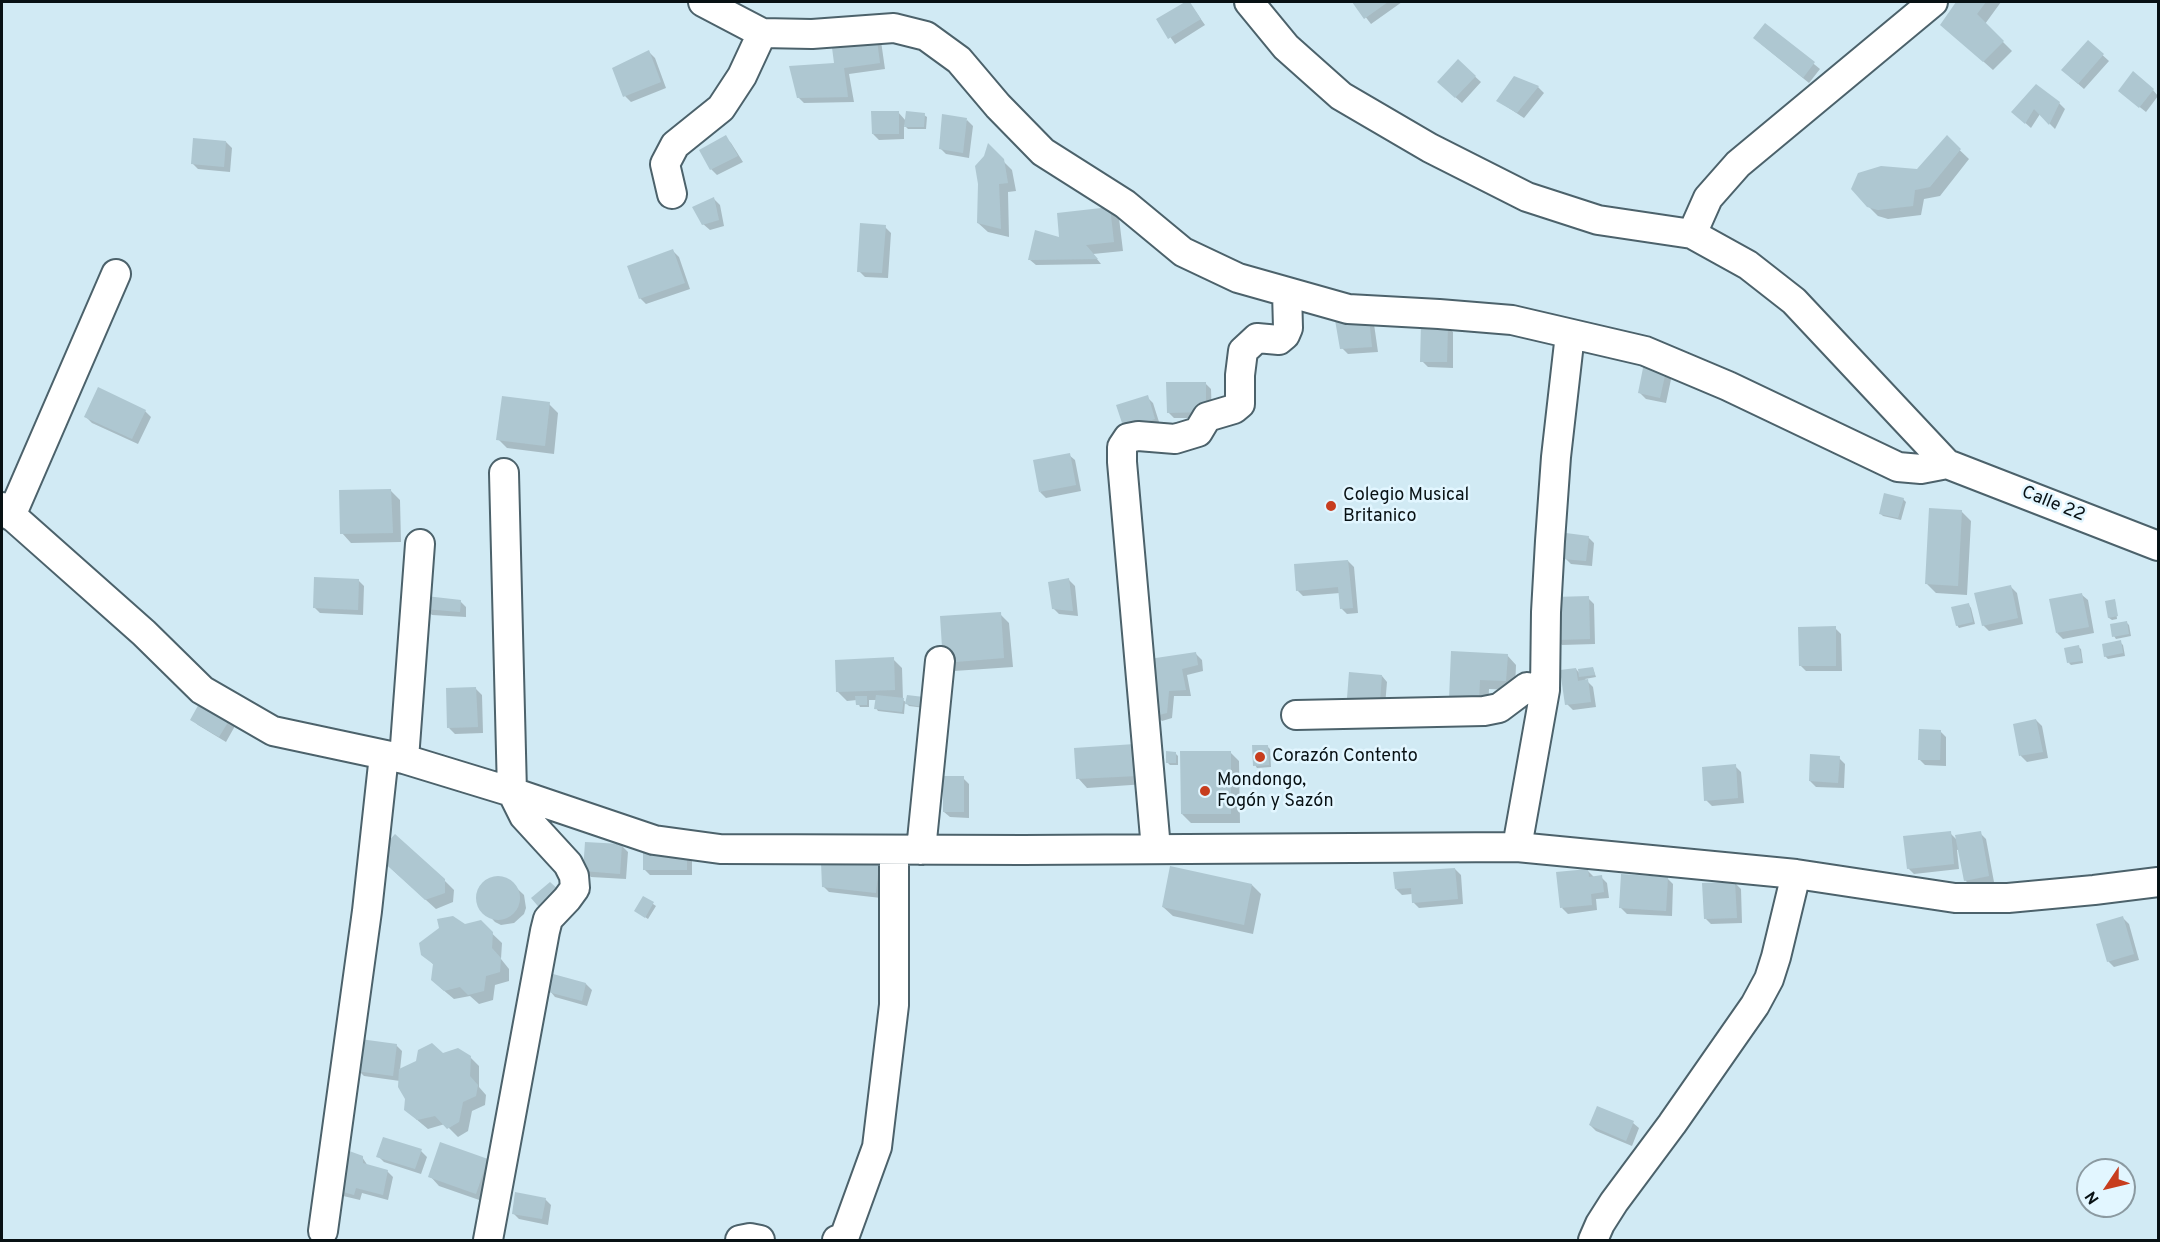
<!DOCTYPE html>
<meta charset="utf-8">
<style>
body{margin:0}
#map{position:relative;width:2160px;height:1242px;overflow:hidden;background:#d1eaf4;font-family:Overpass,sans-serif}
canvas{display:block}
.frame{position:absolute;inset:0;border:3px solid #081114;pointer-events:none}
.north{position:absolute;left:2076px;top:1158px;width:60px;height:60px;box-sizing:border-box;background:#e2f6ff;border:2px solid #8b9aa1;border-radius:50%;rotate:235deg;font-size:16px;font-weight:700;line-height:24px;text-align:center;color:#081114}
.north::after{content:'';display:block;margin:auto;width:21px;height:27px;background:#c73d1e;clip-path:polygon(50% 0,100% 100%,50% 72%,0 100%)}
</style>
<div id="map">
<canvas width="2160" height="1242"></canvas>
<div class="frame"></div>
<div class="north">N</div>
</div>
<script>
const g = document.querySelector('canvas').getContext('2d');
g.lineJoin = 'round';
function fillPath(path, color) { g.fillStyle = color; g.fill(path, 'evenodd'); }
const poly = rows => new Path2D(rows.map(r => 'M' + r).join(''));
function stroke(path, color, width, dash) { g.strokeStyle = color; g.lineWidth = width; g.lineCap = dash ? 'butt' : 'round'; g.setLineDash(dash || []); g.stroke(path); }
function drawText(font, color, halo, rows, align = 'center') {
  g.font = font + ' Overpass,sans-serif'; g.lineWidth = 5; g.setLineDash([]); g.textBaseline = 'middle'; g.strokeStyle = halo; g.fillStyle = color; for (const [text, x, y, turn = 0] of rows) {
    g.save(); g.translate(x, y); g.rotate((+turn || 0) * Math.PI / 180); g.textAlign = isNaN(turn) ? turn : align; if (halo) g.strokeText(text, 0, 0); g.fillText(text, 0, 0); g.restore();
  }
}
fillPath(poly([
 [1189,2,1205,25,1175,44,1158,19],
 [1354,2,1402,2,1371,24],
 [1957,2,2001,2,1985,24,2012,51,1993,70,1942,25],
 [1766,25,1820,69,1809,83,1761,44],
 [881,41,885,69,849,74,854,102,804,103,798,97,836,65],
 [2088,42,2109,61,2084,89,2069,76],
 [649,52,655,58,666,88,631,102,625,96],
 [1458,61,1481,82,1462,103,1445,88],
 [1514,78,1538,87,1544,93,1524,118,1498,101],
 [2153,90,2158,96,2146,112,2126,96],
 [2059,103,2065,109,2055,129,2040,114,2031,128,2013,112],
 [898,112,906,121,924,115,927,117,926,129,908,129,904,125,904,139,879,140,873,134],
 [967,120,973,126,969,158,946,154,940,148],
 [725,137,731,143,743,162,717,175,711,169,701,150],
 [1947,138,1969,159,1940,196,1924,199,1921,215,1888,219,1878,216,1868,206,1918,171],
 [226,142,232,148,230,172,198,169,192,163],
 [988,146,1012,170,1016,191,1008,192,1009,237,988,232,978,223,979,184],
 [714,199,720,205,724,226,710,230,703,224],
 [1110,209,1119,218,1123,251,1093,254,1101,264,1036,265,1030,260],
 [885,227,891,233,888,278,865,277,859,271],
 [673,251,679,257,690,289,646,304,640,298],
 [1368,319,1374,324,1378,352,1348,354,1342,348],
 [1447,326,1453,332,1453,368,1428,367,1422,361],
 [1647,359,1673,370,1666,403,1646,399,1640,393],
 [1205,383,1211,389,1212,418,1174,418,1168,412],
 [1147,397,1153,403,1160,425,1131,434],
 [549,404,558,413,554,454,507,448,498,439],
 [145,411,151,417,138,444,92,423,86,417],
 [1069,455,1075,460,1081,491,1046,498,1040,492],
 [391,491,400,500,401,542,351,543,342,533],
 [1903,499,1906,502,1901,520,1883,516,1880,513],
 [1961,511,1971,521,1967,595,1936,593,1927,584],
 [1588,537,1594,543,1592,566,1571,564,1565,558],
 [1348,561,1354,567,1358,613,1347,614,1341,608,1340,593,1303,596,1297,590],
 [358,580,364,586,363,615,320,613,314,607],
 [1069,580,1075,586,1078,616,1059,614,1053,608],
 [2011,587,2017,593,2023,624,1989,631,1983,625],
 [2082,595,2088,600,2094,633,2063,639,2057,633],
 [1588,598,1594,604,1595,644,1562,645,1556,639],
 [460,601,466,607,466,617,432,615,426,609],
 [2115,601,2117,619,2112,620,2109,618,2106,602],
 [1969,605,1971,608,1975,624,1959,628,1957,625],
 [1000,614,1009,623,1013,667,954,671,945,662],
 [2126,622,2129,625,2131,636,2116,639,2114,636],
 [1835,628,1841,634,1842,671,1806,671,1800,665],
 [2120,642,2123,645,2125,656,2108,659,2105,656],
 [2078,647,2081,649,2083,663,2071,665,2069,663],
 [1453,653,1507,655,1516,665,1515,690,1489,689,1488,708,1460,707],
 [1196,654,1202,660,1203,671,1187,675,1191,696,1174,696,1172,718,1162,721,1156,716,1150,660],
 [893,659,902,668,903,700,907,703,908,696,925,708,909,706,905,702,904,714,878,711,876,708,877,700,869,700,869,707,860,707,857,700,847,701,837,691],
 [1593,668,1596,677,1585,679,1593,687,1596,707,1573,710,1567,704,1576,669,1580,674],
 [1382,676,1387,682,1385,706,1355,703,1349,697],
 [476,689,482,695,483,733,455,734,449,728],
 [192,720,229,720,235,726,226,742,198,725],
 [2036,720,2042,726,2048,758,2027,762,2021,756,2014,725],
 [1940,731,1946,737,1946,766,1925,765,1919,759],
 [1134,746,1146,784,1087,788,1078,778],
 [1267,746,1270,749,1271,767,1257,768,1255,765],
 [1230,752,1239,761,1240,823,1191,823,1182,814],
 [1176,754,1178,756,1178,765,1170,765,1167,762],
 [1839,758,1845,764,1844,788,1816,787,1810,781],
 [1735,766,1741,772,1744,803,1712,806,1706,800],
 [1256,773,1262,774,1265,776,1264,782,1256,779],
 [963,778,969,784,969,818,950,817,944,812],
 [1950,833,1958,841,1980,833,1986,839,1994,882,1971,886,1965,880,1960,849,1957,850,1959,869,1914,874,1908,868],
 [622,846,628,852,626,879,591,877,585,871],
 [692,857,692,875,650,875,644,869],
 [387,865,444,880,454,890,453,902,436,909],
 [879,867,885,873,881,898,829,892,823,886],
 [1455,869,1461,875,1463,904,1419,908,1413,902,1412,894,1402,895,1396,889],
 [1587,870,1594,877,1601,877,1607,883,1609,898,1596,899,1597,910,1568,914,1562,908],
 [493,878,507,879,524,895,526,908,524,914,514,923,501,925,495,922,479,905,478,898,482,885],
 [1667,878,1673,884,1672,916,1627,914,1621,908],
 [1735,883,1741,889,1742,923,1711,924,1705,918],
 [1252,885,1261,894,1253,934,1173,916,1163,907],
 [644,898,656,906,648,919,639,913],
 [2123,918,2129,924,2139,960,2114,967,2108,961],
 [480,922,502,943,501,959,509,969,509,981,495,985,493,1000,479,1004,470,996,454,999,442,989,432,980,435,966,423,954,464,925],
 [586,984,592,990,587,1006,555,997,550,991],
 [396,1045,402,1051,400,1070,442,1054,470,1057,479,1066,479,1087,486,1095,485,1105,472,1111,468,1131,458,1137,445,1124,428,1129,416,1119,400,1081,364,1076,358,1070],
 [1633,1123,1639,1128,1632,1146,1596,1131,1590,1125],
 [421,1151,427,1157,421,1174,384,1162,378,1156],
 [362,1157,368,1166,387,1171,393,1177,388,1200,362,1193,360,1200,339,1195],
 [487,1160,496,1170,485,1202,439,1186,430,1176],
 [545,1199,551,1205,548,1225,519,1219,513,1213]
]), '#0003');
fillPath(poly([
 [1185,2,1190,2,1201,19,1168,39,1156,19],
 [1352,2,1388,2,1364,19],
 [1956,2,1986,2,1977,14,2004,41,1983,62,1940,25],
 [1765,23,1815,62,1803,78,1753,38],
 [876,33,880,63,844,68,848,97,797,98,789,66,834,63,831,40],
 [2088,40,2104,54,2078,84,2061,70],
 [649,50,661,82,623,97,612,68],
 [1458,59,1476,76,1455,98,1437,82],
 [2133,71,2154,89,2139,108,2118,91],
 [1514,76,1539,86,1517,113,1496,101],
 [2036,84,2060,102,2049,125,2034,109,2025,124,2011,112],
 [871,111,899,111,899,134,872,134],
 [906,111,925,113,924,127,904,127],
 [942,114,967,118,963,153,939,149],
 [726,135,738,156,710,170,699,150],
 [1947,135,1961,149,1930,187,1915,190,1913,206,1878,210,1867,207,1851,189,1858,173,1881,166,1917,169],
 [193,138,226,141,224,167,191,164],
 [988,143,1004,159,1008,183,999,184,1001,229,977,223,978,184,975,166,984,156],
 [714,197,719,220,702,225,692,207],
 [1110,207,1114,242,1086,245,1098,259,1028,260,1035,230,1059,237,1057,213],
 [860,223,886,225,882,273,857,272],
 [673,249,685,283,639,299,627,266],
 [1369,317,1372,347,1340,349,1335,320],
 [1421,323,1448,324,1447,362,1420,362],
 [1645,358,1668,362,1660,398,1638,393],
 [1166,382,1206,382,1206,412,1167,413],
 [98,387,146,410,132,439,84,417],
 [1148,395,1155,419,1124,429,1116,405],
 [502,396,550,402,545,446,496,440],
 [1070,453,1076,485,1039,492,1033,460],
 [391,489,393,533,340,534,339,490],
 [1884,493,1904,498,1898,518,1879,514],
 [1929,508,1962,510,1958,586,1925,584],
 [1566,533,1589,536,1586,561,1563,559],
 [1348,560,1353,608,1340,609,1338,587,1296,591,1294,564],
 [314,577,359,579,358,610,313,608],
 [1069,578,1073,611,1052,609,1048,582],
 [2011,585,2018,618,1982,626,1974,593],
 [2082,593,2089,627,2056,633,2049,599],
 [426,596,461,600,460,612,425,609],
 [1589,596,1590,639,1555,640,1554,597],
 [2115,599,2118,616,2108,618,2105,601],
 [1969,603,1973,622,1956,626,1951,607],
 [1001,612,1004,658,943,663,940,616],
 [2127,621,2129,634,2112,637,2110,624],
 [1836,626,1836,666,1799,666,1798,627],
 [2121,640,2123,653,2104,657,2102,644],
 [2079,645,2082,661,2067,663,2064,648],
 [1451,651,1508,654,1506,681,1480,680,1479,700,1449,699],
 [1196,652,1198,665,1182,669,1186,690,1169,691,1167,713,1155,716,1149,659],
 [894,657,895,690,836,692,835,660],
 [1593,667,1595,675,1579,677,1578,669],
 [1576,668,1578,681,1588,679,1591,702,1565,705,1560,670],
 [1349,672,1382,675,1380,701,1347,698],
 [476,687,478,727,447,728,446,688],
 [876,695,904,698,902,712,874,709],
 [907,695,924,697,923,707,905,704],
 [855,696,867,696,867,705,856,705],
 [200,702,230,719,219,737,190,720],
 [2036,719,2043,752,2019,756,2013,724],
 [1919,729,1941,730,1940,760,1918,760],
 [1135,744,1137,776,1076,779,1074,748],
 [1252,745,1268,745,1269,765,1253,766],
 [1166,751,1176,752,1176,763,1166,763],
 [1180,751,1231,751,1231,814,1181,814],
 [1810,754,1840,756,1838,783,1809,781],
 [1736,764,1738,798,1704,801,1702,767],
 [943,776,964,776,964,812,943,812],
 [1951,831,1954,864,1907,869,1903,836],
 [1981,831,1989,876,1964,881,1955,835],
 [395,834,445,879,445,893,425,900,376,855],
 [585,842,622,844,620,874,583,871],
 [643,849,687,850,687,870,643,870],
 [821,862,879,865,876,893,822,887],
 [1170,866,1252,884,1244,925,1162,907],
 [1455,868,1458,899,1412,903,1411,888,1395,889,1393,872],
 [1588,869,1589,877,1602,875,1604,892,1591,894,1592,905,1560,908,1556,872],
 [1621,874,1668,877,1666,911,1619,908],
 '476 898a22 22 0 1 1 44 0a22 22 0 1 1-44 0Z',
 [550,882,559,890,543,912,531,898],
 [1735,882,1737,918,1704,919,1702,883],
 [643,896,654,902,645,918,634,911],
 [453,916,465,924,481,920,493,932,492,948,501,958,500,972,486,976,484,991,468,995,460,987,444,991,431,980,433,964,421,955,419,943,439,928,437,919],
 [2123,916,2134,954,2107,962,2096,924],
 [553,974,586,983,582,1001,548,992],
 [360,1039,397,1044,393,1076,356,1071],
 [432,1043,443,1053,458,1048,471,1056,470,1076,478,1085,476,1096,463,1102,459,1122,447,1129,435,1116,417,1120,404,1110,405,1099,398,1087,399,1069,416,1061,418,1050],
 [1597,1106,1634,1121,1626,1141,1589,1125],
 [383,1137,422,1149,415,1169,376,1157],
 [440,1142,488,1159,476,1194,428,1177],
 [341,1148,363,1156,363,1163,388,1170,383,1195,356,1188,354,1195,332,1189],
 [515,1192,546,1198,542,1219,512,1214]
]), '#aec7d1');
const minor = poly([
 [703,2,762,33,812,34,894,28,926,36,959,60,998,106,1043,152,1125,204,1183,252,1238,278,1348,309,1439,314,1512,320,1645,351,1728,386,1898,467,1921,469,1947,464],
 [1249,2,1286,47,1341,96,1430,148,1527,197,1598,220,1692,234,1748,265,1794,301,1947,464,2158,546],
 [672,194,665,164,675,145,721,108,742,76,762,33],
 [1692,234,1708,198,1738,164,1933,2],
 [2,507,144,633,202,690,273,731,404,759,512,792,654,840,720,849,1023,850,1517,847,1796,874,1955,898,2008,898,2094,890,2158,882],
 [11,516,116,274],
 [1296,715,1484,711,1499,708,1527,687,1545,690],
 [404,759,420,544],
 [1517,847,1545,690,1546,612,1550,541,1556,457,1570,334],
 [1156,849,1122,462,1122,447,1128,438,1138,436,1175,439,1198,432,1207,417,1234,409,1240,404,1240,375,1243,351,1257,338,1279,340,1285,335,1288,328,1287,292],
 [921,850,940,661],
 [323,1231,367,911,384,755],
 [488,1240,545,931,548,919,567,899,575,888,574,876,568,864,524,816,512,792,504,473],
 [740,1240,750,1238,760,1240],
 [837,1240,844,1238,877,1147,894,1005,894,850],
 [1593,1240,1600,1224,1614,1202,1672,1124,1755,1005,1769,979,1776,957,1796,874]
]);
stroke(minor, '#4c626b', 32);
stroke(minor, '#fff', 28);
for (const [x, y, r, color] of [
 [1331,506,6,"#c73d1e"],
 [1260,757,6,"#c73d1e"],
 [1205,791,6,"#c73d1e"]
]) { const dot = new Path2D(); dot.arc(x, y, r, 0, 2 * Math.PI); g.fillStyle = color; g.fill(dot); stroke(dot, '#e2f6ff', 2); }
drawText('18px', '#081114', '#e2f6ff', [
 ["Colegio Musical",1343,496],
 ["Britanico",1343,517],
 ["Corazón Contento",1272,757],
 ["Mondongo,",1217,781],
 ["Fogón y Sazón",1217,802]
], 'left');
drawText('18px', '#081114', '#e2f6ff', [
 ["Calle 22",2053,505,22]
]);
</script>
